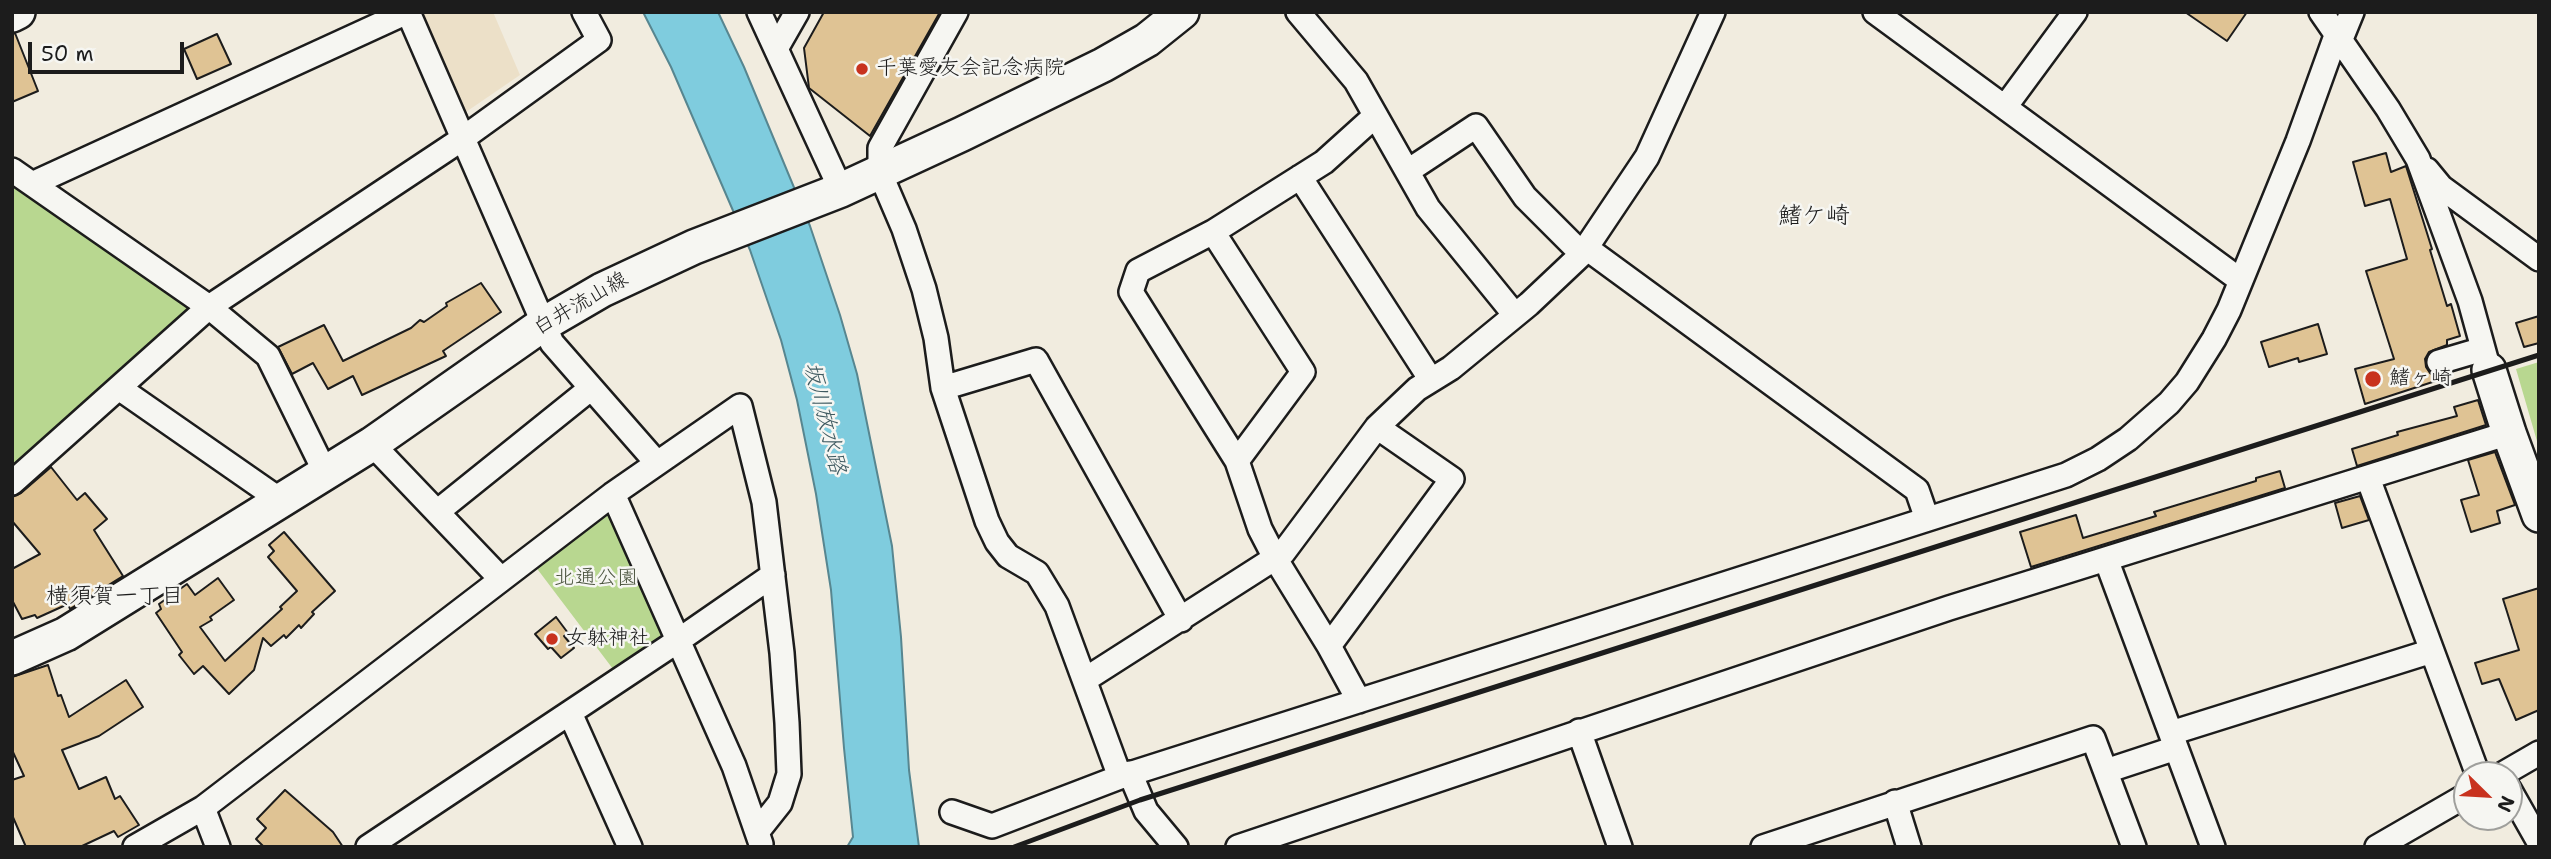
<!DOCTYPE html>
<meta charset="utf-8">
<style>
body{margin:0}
#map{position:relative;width:2551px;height:859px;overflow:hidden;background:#f1ecdf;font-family:"Shantell Sans",sans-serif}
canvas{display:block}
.frame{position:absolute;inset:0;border:14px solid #1c1c1c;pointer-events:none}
.north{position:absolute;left:2453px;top:761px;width:70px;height:70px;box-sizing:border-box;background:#f6f6f2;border:2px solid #9f9f9c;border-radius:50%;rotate:114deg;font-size:19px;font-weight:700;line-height:28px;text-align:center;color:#1c1c1c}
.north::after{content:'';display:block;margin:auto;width:24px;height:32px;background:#c8321e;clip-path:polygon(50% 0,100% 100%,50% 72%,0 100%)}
.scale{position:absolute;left:28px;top:42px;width:156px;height:32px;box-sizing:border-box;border:4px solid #1c1c1c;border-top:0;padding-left:9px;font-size:21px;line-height:24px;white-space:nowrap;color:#1c1c1c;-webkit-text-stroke:5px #f6f6f2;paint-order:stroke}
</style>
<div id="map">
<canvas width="2551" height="859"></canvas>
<div class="frame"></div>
<div class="north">N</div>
<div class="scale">50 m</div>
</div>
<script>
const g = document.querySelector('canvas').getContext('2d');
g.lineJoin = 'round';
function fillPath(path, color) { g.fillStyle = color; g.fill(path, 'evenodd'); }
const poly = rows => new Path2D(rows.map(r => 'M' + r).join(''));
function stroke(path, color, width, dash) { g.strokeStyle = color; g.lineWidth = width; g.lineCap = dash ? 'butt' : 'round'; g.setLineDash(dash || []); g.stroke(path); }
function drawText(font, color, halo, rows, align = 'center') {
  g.font = font + ' "Shantell Sans","Klee One",sans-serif'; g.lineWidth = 5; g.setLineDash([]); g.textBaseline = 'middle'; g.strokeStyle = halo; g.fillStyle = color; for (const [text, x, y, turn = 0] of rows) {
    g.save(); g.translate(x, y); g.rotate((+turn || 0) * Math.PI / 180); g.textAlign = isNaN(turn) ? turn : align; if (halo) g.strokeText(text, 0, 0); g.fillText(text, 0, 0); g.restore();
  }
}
fillPath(poly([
 [421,12,493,12,520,75,463,114]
]), '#ece0c8');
fillPath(poly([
 [12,182,189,309,12,473],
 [2539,362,2539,448,2516,369],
 [607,515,615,520,665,631,662,638,613,669,535,566]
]), '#b8d790');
const water = poly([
 [643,12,718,12,744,67,810,226,840,315,857,374,892,546,901,637,909,770,919,847,847,847,853,837,844,748,831,590,816,494,797,400,781,340,750,250,671,67,643,12]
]);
fillPath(water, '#7fccde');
stroke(water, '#578690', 2);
const building = poly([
 [824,12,940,12,870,136,809,88,804,48,824,12],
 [2185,12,2247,12,2227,41,2185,12],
 [15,33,38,91,12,102,12,34,15,33],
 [217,34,231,64,197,79,184,49,217,34],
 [2386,153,2391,172,2406,166,2432,249,2430,250,2447,306,2451,304,2460,336,2447,340,2447,345,2429,352,2425,359,2426,367,2430,373,2436,376,2451,373,2451,376,2365,404,2355,369,2394,359,2366,271,2407,259,2390,199,2365,206,2353,162,2386,153],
 [481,283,501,312,443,351,446,356,362,395,353,376,328,389,313,363,292,374,278,347,324,325,343,361,411,328,420,320,424,322,447,306,446,303,481,283],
 [2539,316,2539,343,2524,347,2516,323,2539,316],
 [2318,324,2327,354,2299,362,2298,358,2269,367,2261,342,2318,324],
 [2478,400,2486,425,2357,466,2352,449,2398,435,2397,432,2457,416,2454,407,2478,400],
 [2495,452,2515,505,2497,511,2500,523,2471,532,2461,500,2479,495,2468,460,2495,452],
 [51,467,77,500,85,493,107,519,94,530,123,576,70,609,68,604,37,618,35,615,22,619,12,600,12,569,40,554,12,521,12,497,21,493,51,467],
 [2280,471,2285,488,2031,567,2020,532,2076,515,2083,538,2156,516,2154,512,2256,481,2256,478,2280,471],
 [2360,496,2369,520,2342,528,2335,503,2360,496],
 [284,532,335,591,312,612,314,614,301,628,299,625,286,638,284,635,271,646,263,638,254,670,229,694,203,666,194,674,179,655,182,652,156,613,161,609,159,604,187,584,195,595,218,578,234,600,210,617,212,620,200,627,225,661,282,609,280,607,297,591,268,557,274,551,269,545,284,532],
 [2539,588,2539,710,2516,720,2499,679,2482,684,2475,663,2519,650,2503,599,2539,588],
 [556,617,568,633,564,636,574,648,561,658,551,647,548,649,535,634,556,617],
 [48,665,58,696,61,695,69,717,126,680,143,707,99,736,62,750,79,789,106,777,115,799,120,796,139,825,118,837,114,831,80,847,26,847,12,815,12,780,24,776,12,750,12,677,48,665],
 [285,790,333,832,343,847,264,847,256,839,266,828,257,819,285,790]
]);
fillPath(building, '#dfc394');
stroke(building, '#1c1c1c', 2);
const street = poly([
 [408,12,552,343,657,463],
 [759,12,841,190],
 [956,12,880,148,880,173,904,229,924,289,936,338,943,388,987,521,997,542,1008,556,1037,573,1057,606,1120,777],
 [1298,12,1356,81,1428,208,1515,315],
 [1875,12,2240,280],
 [2321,12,2388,109,2418,159,2470,301,2489,370],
 [2341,39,2352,12],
 [777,47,797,12],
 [2005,107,2075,12],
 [12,170,209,307,268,356,325,472],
 [2427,170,2441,187,2539,259],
 [1408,171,1476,126,1525,197,1582,254],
 [1300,177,1431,380],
 [32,184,407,12],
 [1213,232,1303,372,1237,461],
 [1585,247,1917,490,1927,519],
 [2439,362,2483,349],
 [119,388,280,500],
 [943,388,1036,360,1181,620],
 [372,444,501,579],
 [2368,478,2478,775],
 [12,483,209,307,462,139,599,40,584,12],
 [613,494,734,766,761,844],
 [437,512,590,389],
 [2106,559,2213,847],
 [1329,646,1452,479,1377,427],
 [1086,679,1283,553,1377,427,1417,389,1451,368,1529,304,1582,254,1647,157,1713,12],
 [1359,701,1329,646,1275,558,1260,529,1237,461,1131,292,1138,271,1213,232,1324,162,1375,116],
 [570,713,630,847],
 [1579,731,1620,847],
 [2171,733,2432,651],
 [2106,771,2176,748],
 [1130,773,1146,811,1176,847],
 [2501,775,2539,753],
 [2509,789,2539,842],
 [1895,802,1909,847],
 [203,808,218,847],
 [952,812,992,826,1120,777,2066,475,2098,459,2128,439,2169,403,2187,382,2214,339,2229,310,2298,141,2337,33],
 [135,847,203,808,613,494,740,406,764,502,782,653,787,723,789,774,780,803,757,832],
 [368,847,679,640,773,575],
 [1238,847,1949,608,2509,433],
 [1763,847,2093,738,2134,847],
 [2377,847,2467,795]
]);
const secondary = poly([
 [12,15,18,12],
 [2489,370,2509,433,2539,515],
 [12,658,66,634,372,444,542,325,602,290,694,247,841,190,962,134,1103,65,1147,40,1182,12]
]);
stroke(street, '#1c1c1c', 28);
stroke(secondary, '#1c1c1c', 38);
stroke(street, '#f6f6f2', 23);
stroke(secondary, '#f6f6f2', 33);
stroke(poly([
 [1014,847,1140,800,2539,355]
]), '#1c1c1c', 5);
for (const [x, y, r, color] of [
 [862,69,7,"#c8321e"],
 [2373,379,9,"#c8321e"],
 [552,639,7,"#c8321e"]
]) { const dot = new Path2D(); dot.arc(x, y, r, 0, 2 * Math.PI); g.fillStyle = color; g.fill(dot); stroke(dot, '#f6f6f2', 2.5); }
drawText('21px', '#1c1c1c', '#f6f6f2', [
 ["千葉愛友会記念病院",876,69],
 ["鰭ヶ崎",2389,379],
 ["女躰神社",566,639]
], 'left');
drawText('21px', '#1c1c1c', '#f6f6f2', [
 ["白井流山線",581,304,-30]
]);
drawText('21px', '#4b543f', '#f6f6f2', [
 ["北通公園",596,579]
]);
drawText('italic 23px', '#3f5a60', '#f6f6f2', [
 ["坂川放水路",824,418,76]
]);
drawText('23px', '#1c1c1c', '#f6f6f2', [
 ["横須賀一丁目",115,597]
]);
drawText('24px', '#1c1c1c', '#f6f6f2', [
 ["鰭ケ崎",1814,217]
]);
</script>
